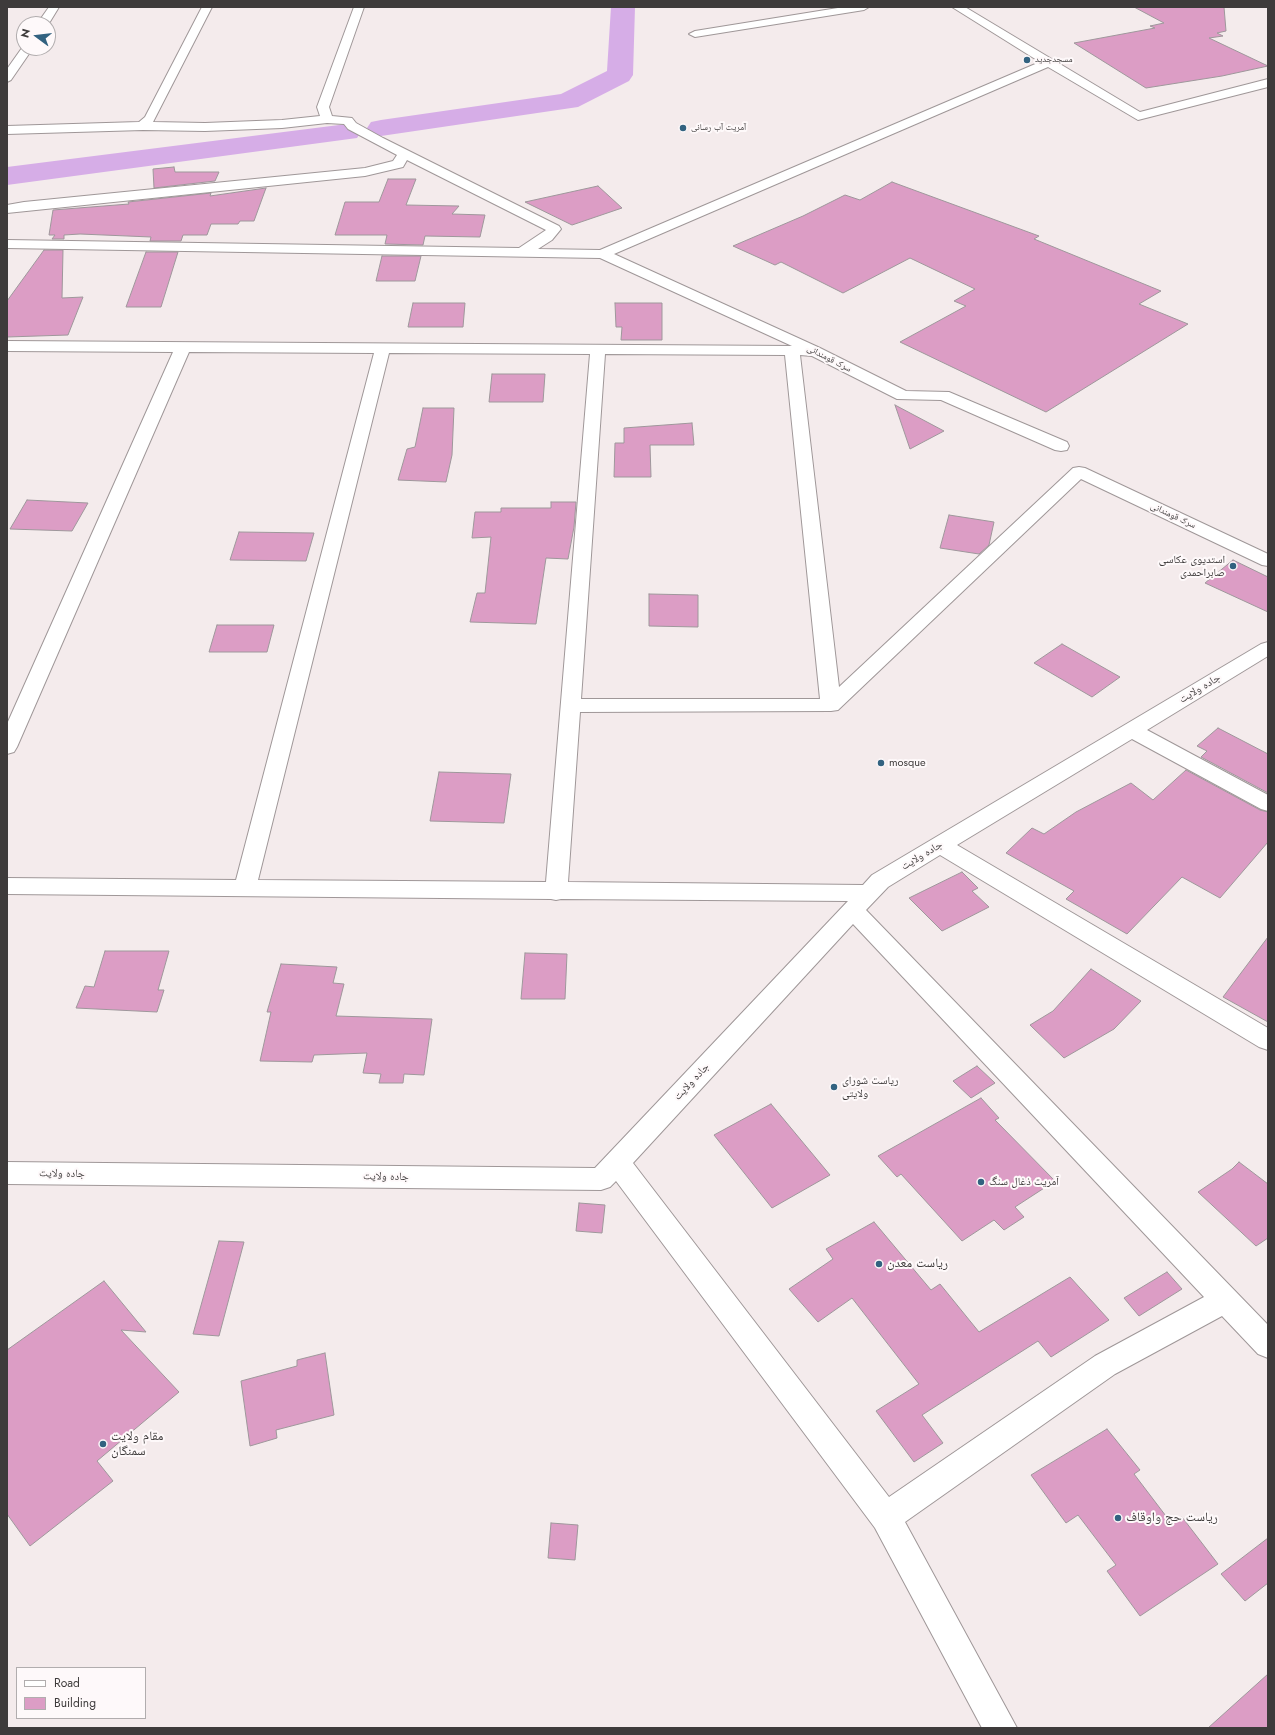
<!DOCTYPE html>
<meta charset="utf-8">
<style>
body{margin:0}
#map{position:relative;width:1275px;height:1735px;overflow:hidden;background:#f4ebec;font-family:Jost,sans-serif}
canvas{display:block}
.frame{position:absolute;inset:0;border:8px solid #3e3b3b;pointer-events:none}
.legend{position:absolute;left:16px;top:1667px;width:130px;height:52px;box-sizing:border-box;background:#fef9fa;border:1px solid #b1adae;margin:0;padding:5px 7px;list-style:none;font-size:12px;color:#3e3b3b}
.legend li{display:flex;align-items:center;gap:8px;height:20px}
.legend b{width:20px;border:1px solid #b1adae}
.north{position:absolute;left:16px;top:16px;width:40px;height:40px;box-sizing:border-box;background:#fef9fa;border:1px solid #b1adae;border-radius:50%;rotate:285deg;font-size:11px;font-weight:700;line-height:16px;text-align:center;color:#3e3b3b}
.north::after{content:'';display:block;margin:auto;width:14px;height:18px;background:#326280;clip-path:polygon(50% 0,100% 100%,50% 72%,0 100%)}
</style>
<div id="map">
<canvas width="1275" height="1735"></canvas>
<div class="frame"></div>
<ul class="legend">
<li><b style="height:5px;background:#fff"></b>Road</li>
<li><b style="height:11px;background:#dc9dc5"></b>Building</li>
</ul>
<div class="north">N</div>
</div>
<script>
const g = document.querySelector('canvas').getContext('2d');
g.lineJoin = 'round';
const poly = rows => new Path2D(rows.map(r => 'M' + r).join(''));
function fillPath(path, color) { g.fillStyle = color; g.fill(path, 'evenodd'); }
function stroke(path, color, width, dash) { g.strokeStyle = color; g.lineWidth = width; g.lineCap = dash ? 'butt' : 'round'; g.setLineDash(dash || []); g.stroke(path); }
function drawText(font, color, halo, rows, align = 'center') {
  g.font = font + ' Jost,"Noto Naskh Arabic",sans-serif'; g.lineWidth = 4; g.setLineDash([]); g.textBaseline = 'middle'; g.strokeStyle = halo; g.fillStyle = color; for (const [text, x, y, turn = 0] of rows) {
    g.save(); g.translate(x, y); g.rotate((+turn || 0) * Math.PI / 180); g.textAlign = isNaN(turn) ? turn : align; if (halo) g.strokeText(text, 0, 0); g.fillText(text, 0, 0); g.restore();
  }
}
fillPath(poly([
 [611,7,635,7,633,75,629,81,578,107,381,136,371,134,367,128,371,122,381,120,561,94,607,71,611,7],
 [347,124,357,126,361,132,357,138,7,185,7,167,347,124]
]), '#d6ade7');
const building = poly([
 [1134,7,1224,7,1226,31,1217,33,1223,36,1209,38,1268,66,1222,76,1146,88,1074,43,1155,28,1150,26,1164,23,1134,7],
 [174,167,175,172,219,172,215,181,154,188,153,169,174,167],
 [388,179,416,179,406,205,459,206,452,214,485,215,480,237,425,236,423,245,385,244,387,235,335,235,345,202,379,202,388,179],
 [892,182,1039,236,1034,239,1161,291,1139,304,1188,324,1046,412,900,342,966,306,954,301,975,289,910,258,843,293,781,262,775,265,733,246,803,216,845,195,860,200,892,182],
 [598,186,622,208,572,225,525,202,598,186],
 [266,188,254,221,240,221,238,224,211,224,207,235,183,235,181,241,150,241,151,237,80,234,64,235,64,239,52,239,55,235,49,235,53,210,129,204,128,202,211,193,210,196,266,188],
 [44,250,63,250,62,298,83,297,68,335,7,337,7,301,44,250],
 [146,252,178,252,161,307,126,307,146,252],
 [382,256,421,256,415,281,376,281,382,256],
 [413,303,465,303,463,327,408,327,413,303],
 [615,303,662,303,662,340,621,340,622,327,616,327,615,303],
 [492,374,545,374,543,402,489,402,492,374],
 [895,405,944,431,910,449,895,405],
 [423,408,454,408,452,455,446,482,398,480,407,449,415,447,423,408],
 [692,423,694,445,650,445,651,477,614,477,615,443,624,443,624,428,692,423],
 [27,500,88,503,72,531,10,529,27,500],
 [551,502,576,502,574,527,568,559,546,558,536,624,470,622,477,593,485,593,491,537,472,538,475,512,501,512,501,508,551,508,551,502],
 [949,515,994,522,989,545,979,554,940,548,949,515],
 [239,532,314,533,306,561,230,560,239,532],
 [1233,560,1268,577,1268,612,1205,583,1233,560],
 [649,594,698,595,698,627,649,626,649,594],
 [217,625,274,625,267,652,209,652,217,625],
 [1062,644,1120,677,1092,697,1034,663,1062,644],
 [1218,728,1268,754,1268,793,1201,757,1207,751,1197,746,1218,728],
 [1186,770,1260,810,1268,812,1268,842,1220,898,1182,877,1127,934,1066,899,1074,891,1006,853,1032,828,1044,834,1076,812,1131,783,1153,800,1186,770],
 [439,772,511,774,504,823,430,821,439,772],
 [962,872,978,888,972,891,989,907,942,931,909,898,962,872],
 [1268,937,1268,1022,1223,997,1268,937],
 [105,951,169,951,158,990,164,990,157,1012,76,1008,85,986,94,987,105,951],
 [525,953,567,954,565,999,521,999,525,953],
 [281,964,337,967,333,983,344,984,336,1016,432,1019,424,1075,404,1074,403,1083,379,1083,381,1074,363,1073,367,1053,314,1055,312,1062,260,1061,271,1012,267,1012,281,964],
 [1091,969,1141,1001,1114,1029,1064,1058,1030,1025,1053,1011,1091,969],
 [977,1066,995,1083,971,1098,953,1081,977,1066],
 [981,1098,999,1118,995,1120,1055,1181,1015,1207,1024,1217,1004,1230,994,1220,962,1241,901,1174,897,1177,878,1156,981,1098],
 [771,1104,830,1175,772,1208,714,1135,771,1104],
 [1239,1162,1268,1184,1268,1238,1256,1246,1198,1192,1232,1169,1239,1162],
 [579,1203,605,1205,602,1233,576,1231,579,1203],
 [874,1222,931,1290,940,1284,979,1332,1070,1277,1109,1320,1051,1357,1038,1341,922,1415,943,1443,914,1462,876,1411,919,1384,852,1298,818,1322,789,1289,833,1259,826,1249,874,1222],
 [219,1241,244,1242,219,1336,193,1334,219,1241],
 [1167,1272,1182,1289,1139,1316,1124,1298,1167,1272],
 [104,1281,146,1332,121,1330,179,1392,97,1461,113,1481,30,1546,7,1514,7,1350,104,1281],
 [325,1353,334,1415,276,1430,277,1438,250,1446,241,1381,297,1366,297,1360,325,1353],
 [1107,1429,1140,1470,1134,1474,1172,1524,1182,1517,1218,1564,1140,1616,1107,1571,1116,1565,1078,1515,1066,1523,1031,1475,1107,1429],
 [551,1523,578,1525,575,1560,548,1558,551,1523],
 [1268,1538,1268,1583,1245,1601,1221,1574,1268,1538],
 [1268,1674,1268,1728,1208,1728,1268,1674]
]);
fillPath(building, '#dc9dc5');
stroke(building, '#9e979b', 1);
const street = poly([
 [49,7,59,7,48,25,37,24,49,7],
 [202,7,212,7,153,122,205,123,282,120,320,116,317,107,354,7,364,7,329,107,332,116,352,118,356,123,383,138,559,226,561,229,552,240,538,249,600,250,1040,62,952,7,965,7,1140,112,1268,79,1268,87,1138,120,1048,67,614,254,820,348,906,391,949,392,1067,442,1069,446,1067,450,1061,451,1055,450,941,400,897,399,812,356,800,355,839,687,1073,468,1079,467,1085,468,1268,554,1268,566,1262,565,1081,479,838,710,831,711,580,712,568,882,863,885,872,875,1261,644,1268,642,1268,656,1147,730,1268,795,1268,811,1261,809,1132,739,957,845,1268,1028,1268,1050,1259,1047,940,855,888,887,866,910,1268,1325,1268,1358,1258,1354,1222,1316,1115,1374,905,1522,1017,1728,982,1728,875,1528,616,1181,610,1187,601,1190,7,1184,7,1162,595,1168,848,901,561,899,556,900,551,899,7,894,7,878,236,880,374,353,189,352,17,747,14,752,7,754,7,724,173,352,7,351,7,341,792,346,600,258,7,248,7,240,519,248,546,230,407,160,403,167,365,176,7,213,7,205,24,202,365,168,393,161,397,155,348,129,344,124,327,123,282,128,205,131,143,130,7,134,7,126,139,122,145,117,202,7],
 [389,353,590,354,546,882,258,880,389,353],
 [605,354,785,355,820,699,581,699,605,354],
 [853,924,1204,1297,1095,1356,889,1497,633,1163,853,924],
 [844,7,869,7,864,10,695,37,689,34,695,31,844,7],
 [24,45,24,48,33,48,11,80,7,82,7,69,24,45]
]);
stroke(street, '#9f9798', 2);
fillPath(street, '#fff');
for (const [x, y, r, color] of [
 [1027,60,4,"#326280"],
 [683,128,4,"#326280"],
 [1233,566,4,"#326280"],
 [881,763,4,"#326280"],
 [834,1087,4,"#326280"],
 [981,1182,4,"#326280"],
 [879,1264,4,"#326280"],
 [103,1444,4,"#326280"],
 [1118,1518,4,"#326280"]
]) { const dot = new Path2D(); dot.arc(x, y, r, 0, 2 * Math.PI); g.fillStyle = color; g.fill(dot); stroke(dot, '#fef9fa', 1.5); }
drawText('9px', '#3e3b3b', '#fef9fa', [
 ["مسجدجدید",1035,60],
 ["آمریت آب رسانی",691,128]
], 'left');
drawText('9px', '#3e3b3b', '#fef9fa', [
 ["سرک قومندانی",829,359,27],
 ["سرک قومندانی",1173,516,25]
]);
drawText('11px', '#3e3b3b', '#fef9fa', [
 ["استدیوی عکاسی",1225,560,"right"],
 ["صابراحمدی",1225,573,"right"],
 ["mosque",889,763],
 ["ریاست شورای",842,1081],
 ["ولایتی",842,1094],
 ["آمریت ذغال سنگ",989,1182]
], 'left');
drawText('11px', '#3e3b3b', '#fef9fa', [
 ["جاده ولایت",1200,689,-31],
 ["جاده ولایت",922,856,-31],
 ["جاده ولایت",692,1082,-47],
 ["جاده ولایت",62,1174,1],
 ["جاده ولایت",386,1177,1]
]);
drawText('13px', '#3e3b3b', '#fef9fa', [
 ["ریاست معدن",887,1264],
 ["مقام ولایت",111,1437],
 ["سمنگان",111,1452],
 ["ریاست حج واوقاف",1126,1518]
], 'left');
</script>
